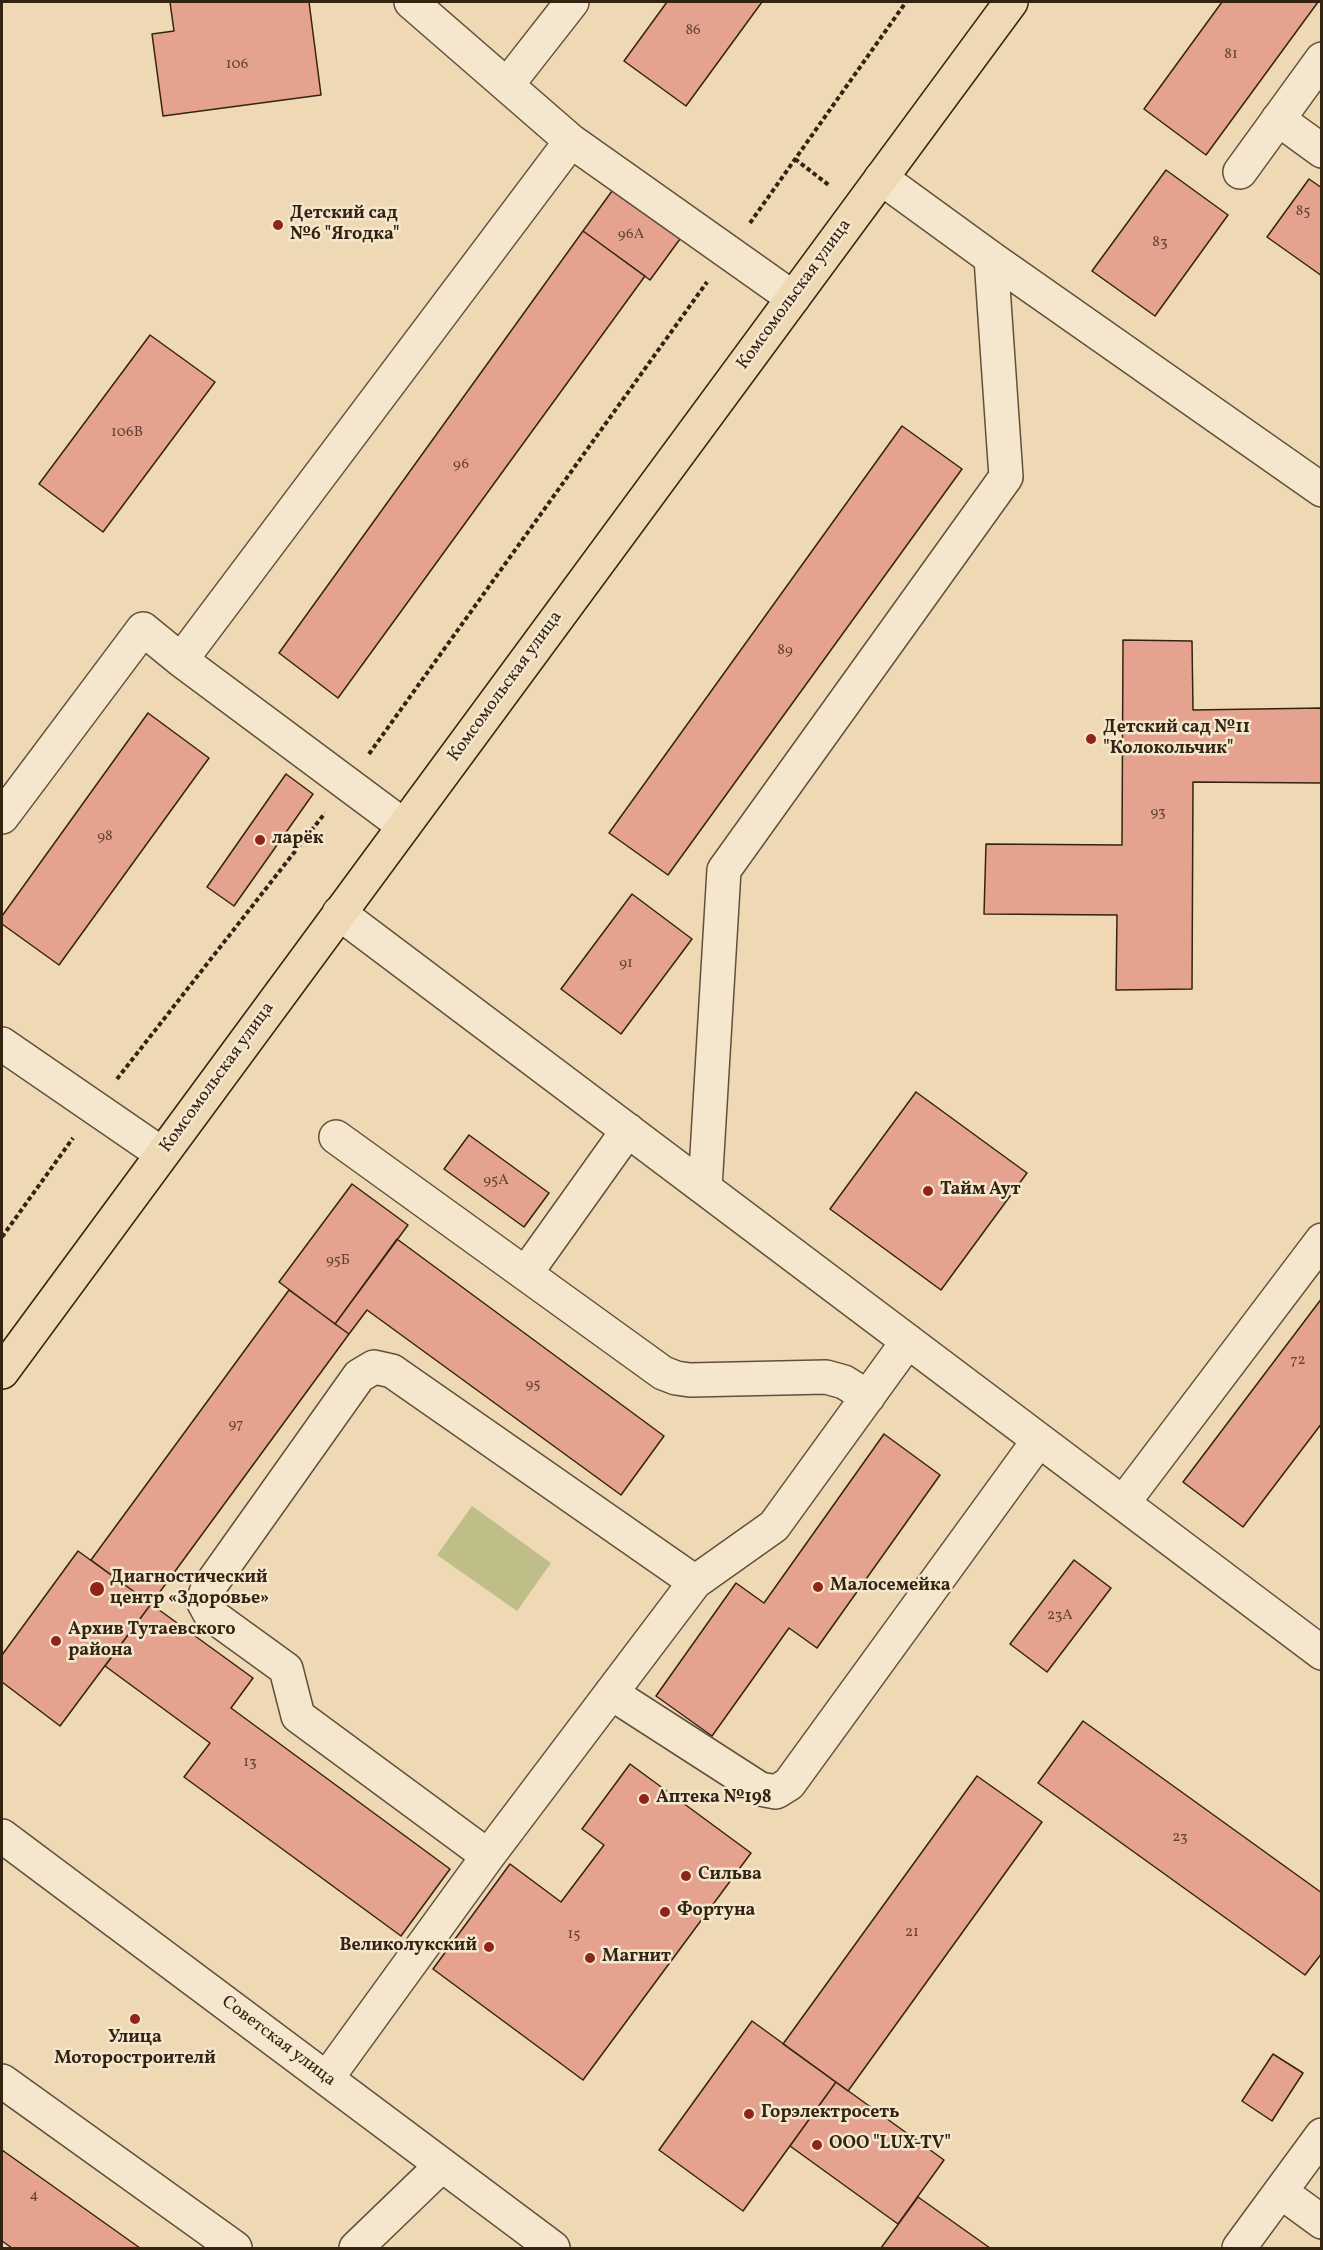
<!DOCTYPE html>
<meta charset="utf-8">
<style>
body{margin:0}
#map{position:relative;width:1323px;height:2250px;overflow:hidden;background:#efd9b4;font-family:Vollkorn,serif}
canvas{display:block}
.frame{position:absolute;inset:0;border:3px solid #332311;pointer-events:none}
</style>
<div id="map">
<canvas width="1323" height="2250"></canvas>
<div class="frame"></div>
</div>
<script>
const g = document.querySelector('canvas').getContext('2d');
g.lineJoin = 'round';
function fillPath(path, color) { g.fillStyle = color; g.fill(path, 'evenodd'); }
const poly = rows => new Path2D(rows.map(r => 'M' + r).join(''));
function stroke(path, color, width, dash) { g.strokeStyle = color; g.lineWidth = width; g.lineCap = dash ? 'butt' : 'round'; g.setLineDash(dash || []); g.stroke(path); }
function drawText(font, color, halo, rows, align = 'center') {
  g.font = font + ' Vollkorn,serif'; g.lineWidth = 5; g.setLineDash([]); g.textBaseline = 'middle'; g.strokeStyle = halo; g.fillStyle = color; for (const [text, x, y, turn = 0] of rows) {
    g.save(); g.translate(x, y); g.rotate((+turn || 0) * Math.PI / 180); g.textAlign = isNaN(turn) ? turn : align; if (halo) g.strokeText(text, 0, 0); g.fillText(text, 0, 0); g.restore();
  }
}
fillPath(poly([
 [472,1506,551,1563,517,1611,437,1555]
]), '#bfbe89');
const building = poly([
 [170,2,309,2,321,95,163,116,152,34,174,31,170,2],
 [667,2,762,2,686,106,624,61,667,2],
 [1222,2,1318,2,1206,155,1144,109,1222,2],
 [1166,170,1228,215,1155,316,1092,271,1166,170],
 [1309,179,1322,188,1322,276,1267,237,1309,179],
 [612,191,680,239,650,280,583,231,612,191],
 [583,231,645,276,338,698,279,653,583,231],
 [150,335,215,382,103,532,39,484,150,335],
 [902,426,962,469,668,875,609,833,902,426],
 [1123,640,1192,641,1193,710,1322,708,1322,783,1193,782,1192,989,1116,990,1117,915,984,914,986,844,1122,845,1123,640],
 [148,713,209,758,59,965,2,924,2,916,148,713],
 [286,774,313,794,234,906,207,887,286,774],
 [632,894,692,939,621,1034,561,989,632,894],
 [916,1092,1027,1173,941,1290,830,1209,916,1092],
 [469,1135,549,1193,524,1227,444,1169,469,1135],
 [352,1184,408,1225,335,1324,279,1282,352,1184],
 [397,1239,664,1436,621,1495,367,1310,349,1334,335,1324,397,1239],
 [289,1290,349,1334,151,1604,91,1560,289,1290],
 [1322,1298,1322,1423,1243,1527,1183,1482,1322,1298],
 [884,1434,940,1475,817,1648,789,1628,712,1736,656,1696,736,1583,764,1603,884,1434],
 [78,1551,151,1604,60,1726,2,1682,2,1655,78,1551],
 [1074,1560,1111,1588,1047,1672,1010,1644,1074,1560],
 [151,1604,253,1678,231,1708,450,1869,401,1936,184,1777,210,1743,105,1666,151,1604],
 [1083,1721,1322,1893,1322,1953,1305,1975,1038,1783,1083,1721],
 [630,1764,751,1853,583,2080,433,1969,510,1864,561,1902,604,1845,582,1829,630,1764],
 [977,1776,1042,1822,848,2091,783,2044,977,1776],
 [752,2021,836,2082,743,2211,659,2150,752,2021],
 [1273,2054,1303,2073,1272,2121,1242,2101,1273,2054],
 [836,2082,944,2160,898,2224,790,2146,836,2082],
 [2,2150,140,2248,12,2248,2,2241,2,2150],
 [918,2197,990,2248,881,2248,918,2197]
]);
fillPath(building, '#e5a38f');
stroke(building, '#332311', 1.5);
const minor = poly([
 [411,2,571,141],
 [507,85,572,2],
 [1278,119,1322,151],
 [1240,172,1322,59],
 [881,178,991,258,1322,490],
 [181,660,404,826],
 [2,817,143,629,181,660,571,141,793,298],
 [339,913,1322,1653],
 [2,1044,162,1154],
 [336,1137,663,1373,676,1378,690,1380,826,1377,844,1382,868,1397],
 [705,1188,724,870,1006,477,991,258],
 [526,1273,628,1130],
 [1123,1503,1322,1240],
 [611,1693,760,1789,776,1792,789,1784,1039,1440],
 [2,1836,553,2248],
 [488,1856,298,1716,286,1669,210,1614,203,1601,207,1590,359,1376,374,1367,392,1371,695,1582],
 [327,2078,488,1856,695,1582,774,1526,908,1341],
 [2,2081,235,2248],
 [1281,2192,1322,2222],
 [356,2248,441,2166],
 [1239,2248,1322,2135]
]);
const major = poly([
 [2,1372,1011,2]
]);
stroke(minor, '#62503a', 36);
stroke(major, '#332311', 36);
stroke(poly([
 [795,159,830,186],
 [750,223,906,2],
 [369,754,707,282],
 [117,1079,325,813],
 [2,1237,73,1138]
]), '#332311', 4, [4.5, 3]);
stroke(minor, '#f5e6ce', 33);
stroke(major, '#efd9b4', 33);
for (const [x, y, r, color] of [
 [278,225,6,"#8f2418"],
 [1091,739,6,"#8f2418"],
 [260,840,6,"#8f2418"],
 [928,1191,6,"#8f2418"],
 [818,1587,6,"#8f2418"],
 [97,1589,8,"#8f2418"],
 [56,1641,6,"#8f2418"],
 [644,1799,6,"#8f2418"],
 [686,1876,6,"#8f2418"],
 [665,1912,6,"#8f2418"],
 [489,1947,6,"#8f2418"],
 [590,1958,6,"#8f2418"],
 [135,2019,6,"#8f2418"],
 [749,2114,6,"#8f2418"],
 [817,2145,6,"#8f2418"]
]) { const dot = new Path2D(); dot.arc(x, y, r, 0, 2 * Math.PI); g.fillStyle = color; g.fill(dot); stroke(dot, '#f5e6ce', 2); }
drawText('15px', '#604330', null, [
 ["86",693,31],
 ["81",1231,55],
 ["106",237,65],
 ["85",1303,212],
 ["96А",631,235],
 ["83",1160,243],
 ["106В",127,433],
 ["96",461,465],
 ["89",785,651],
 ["93",1158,813],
 ["98",105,837],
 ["91",626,964],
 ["95А",496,1181],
 ["95Б",338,1261],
 ["72",1298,1361],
 ["95",533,1385],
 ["97",236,1425],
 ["23А",1060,1616],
 ["13",250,1763],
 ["23",1180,1838],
 ["21",912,1933],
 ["15",574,1935],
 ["4",34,2196]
]);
drawText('bold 18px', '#332311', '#f5e6ce', [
 ["Детский сад",290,215],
 ["№6 \"Ягодка\"",290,236],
 ["Детский сад №11",1103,729],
 ["\"Колокольчик\"",1103,750],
 ["ларёк",272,840],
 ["Тайм Аут",940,1191],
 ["Диагностический",110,1579],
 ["центр «Здоровье»",110,1600],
 ["Малосемейка",830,1587],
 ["Архив Тутаевского",68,1631],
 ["района",68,1652],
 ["Аптека №198",656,1799],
 ["Сильва",698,1876],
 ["Фортуна",677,1912],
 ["Великолукский",477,1947,"right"],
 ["Магнит",602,1958],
 ["Улица",135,2039,"center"],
 ["Моторостроителй",135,2060,"center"],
 ["Горэлектросеть",761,2114],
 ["ООО \"LUX-TV\"",829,2145]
], 'left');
drawText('18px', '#332311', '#f5e6ce', [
 ["Комсомольская улица",795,295,-54],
 ["Комсомольская улица",506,687,-54],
 ["Комсомольская улица",218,1078,-54],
 ["Советская улица",278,2042,37]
]);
</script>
